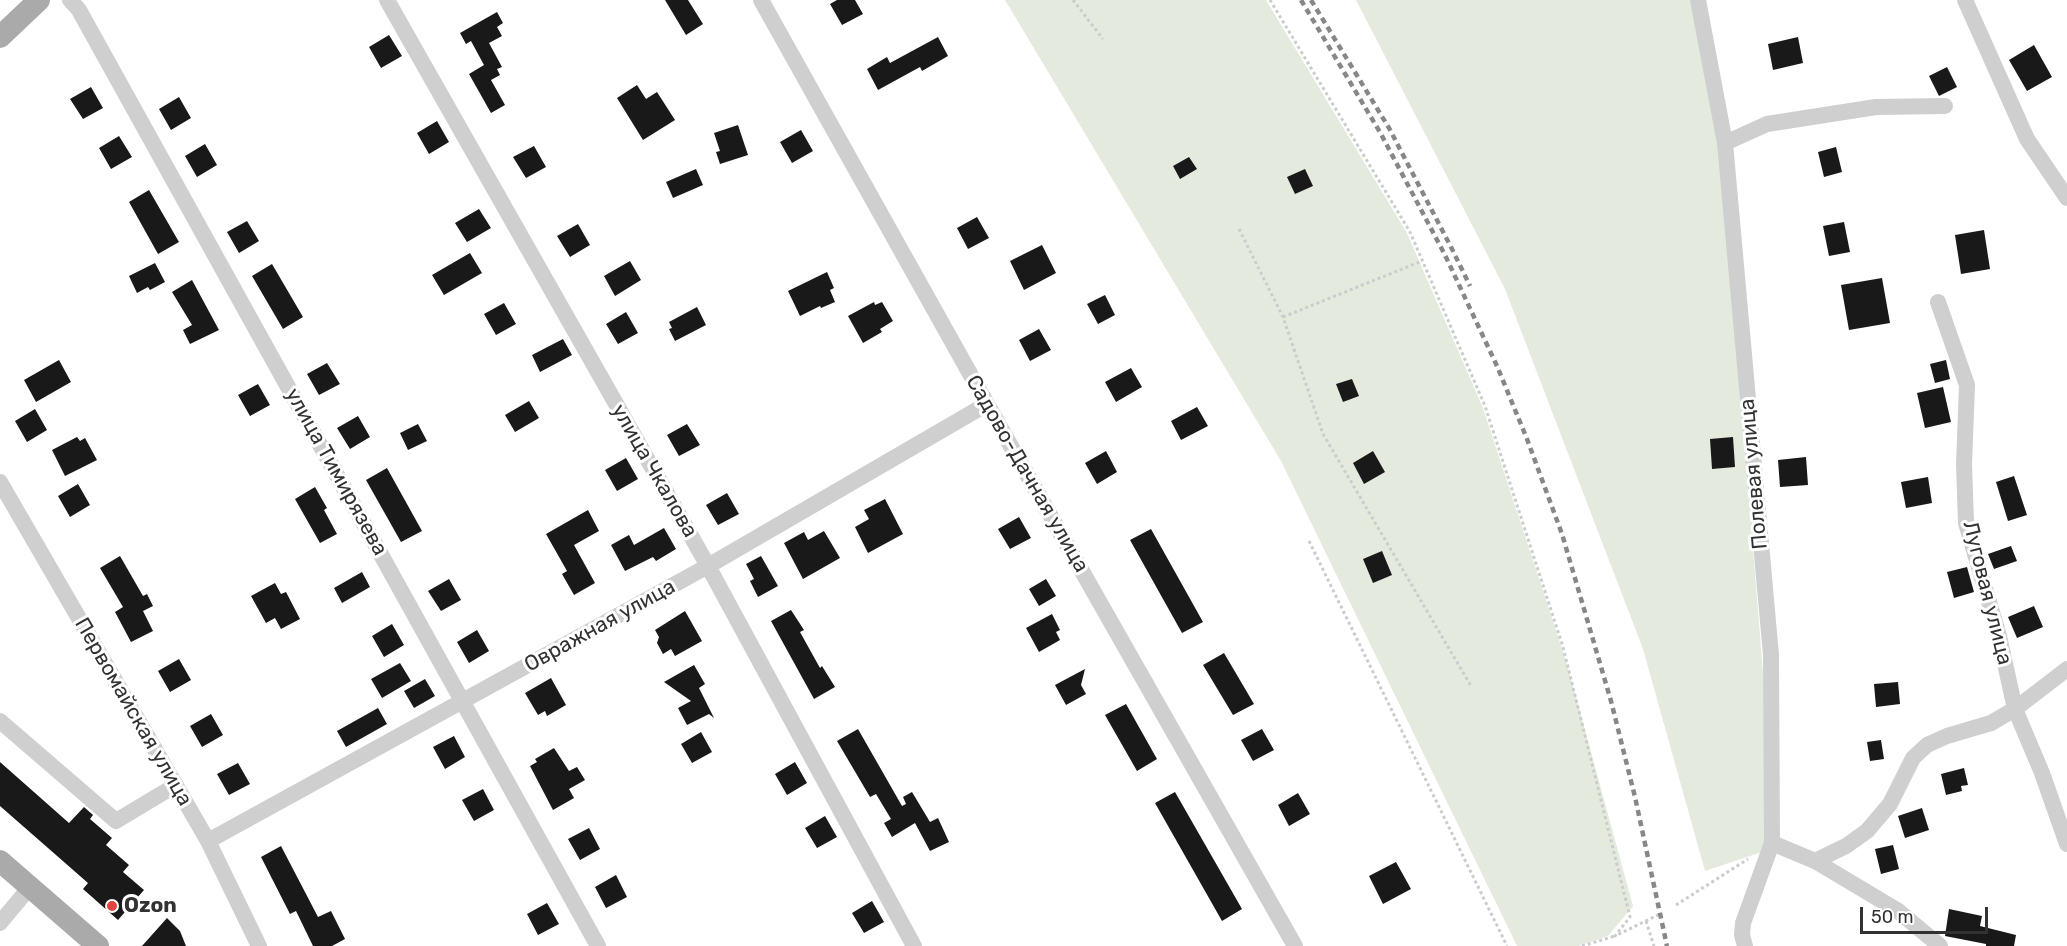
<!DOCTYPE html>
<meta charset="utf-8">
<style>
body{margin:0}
#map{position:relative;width:2067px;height:946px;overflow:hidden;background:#fff;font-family:Rubik,sans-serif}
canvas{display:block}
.scale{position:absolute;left:1860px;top:907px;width:128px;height:27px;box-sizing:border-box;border:3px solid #323232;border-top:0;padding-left:8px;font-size:18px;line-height:21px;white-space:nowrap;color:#323232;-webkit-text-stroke:4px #fff;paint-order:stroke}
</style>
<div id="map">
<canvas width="2067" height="946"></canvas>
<div class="scale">50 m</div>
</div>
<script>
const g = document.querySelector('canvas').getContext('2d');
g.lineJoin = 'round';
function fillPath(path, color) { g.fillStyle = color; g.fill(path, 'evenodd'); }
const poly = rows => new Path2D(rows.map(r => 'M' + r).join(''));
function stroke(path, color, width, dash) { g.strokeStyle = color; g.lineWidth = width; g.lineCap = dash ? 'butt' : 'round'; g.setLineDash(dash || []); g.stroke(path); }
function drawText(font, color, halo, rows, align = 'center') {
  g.font = font + ' Rubik,sans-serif'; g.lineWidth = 6; g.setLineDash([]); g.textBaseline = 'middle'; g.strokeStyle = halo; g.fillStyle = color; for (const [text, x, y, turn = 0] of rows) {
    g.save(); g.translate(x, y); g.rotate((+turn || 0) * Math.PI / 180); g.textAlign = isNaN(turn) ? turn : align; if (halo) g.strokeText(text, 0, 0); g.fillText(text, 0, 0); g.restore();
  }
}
fillPath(poly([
 [1005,0,1266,0,1407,233,1483,408,1567,664,1633,906,1608,936,1578,946,1517,946,1281,461],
 [1356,0,1691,0,1720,138,1777,847,1705,871,1643,649,1505,289]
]), '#e4ebde');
fillPath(poly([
 [665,0,688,0,703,24,686,35],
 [837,0,855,0,863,14,842,25,830,4],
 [497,12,503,23,497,27,502,36,489,43,502,67,497,69,500,75,491,80,505,105,491,113,469,74,484,65,471,41,466,44,460,33],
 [389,35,402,56,381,68,369,47],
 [938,37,948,56,922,71,920,67,878,90,867,69,887,57,890,63],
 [1798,37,1803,63,1773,70,1768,44],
 [2034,45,2052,77,2027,91,2009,60],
 [1947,67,1957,87,1939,96,1929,76],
 [637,85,646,99,657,92,675,120,643,140,617,98],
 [91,87,103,108,83,119,70,99],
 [179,97,191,118,171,130,159,109],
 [437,121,449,142,429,154,417,133],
 [738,125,748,155,720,164,716,152,720,151,714,133],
 [801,130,813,151,792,163,780,142],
 [119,136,132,157,111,169,99,148],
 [205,144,217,165,197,177,185,156],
 [534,146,546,167,526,178,513,157],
 [1836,147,1842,172,1824,177,1818,152],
 [1189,157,1197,169,1180,179,1173,166],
 [696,169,703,185,673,198,666,182],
 [1305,169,1313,186,1295,194,1287,177],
 [149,190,179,242,158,254,129,202],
 [479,209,491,228,467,242,455,223],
 [977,217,989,238,968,249,957,228],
 [247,221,259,241,239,253,227,232],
 [1844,222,1850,252,1829,256,1823,226],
 [578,224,590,245,570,257,557,236],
 [1984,230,1990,269,1961,274,1955,235],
 [1042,245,1056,273,1024,290,1010,261],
 [470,253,482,273,444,295,432,275],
 [630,261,641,280,615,296,604,276],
 [155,263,165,282,150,290,148,287,137,293,129,276],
 [272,264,303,317,283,329,252,276],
 [827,272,834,288,830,290,835,302,821,308,820,306,800,316,788,291],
 [1882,278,1890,323,1849,330,1841,285],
 [192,280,219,330,190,344,183,330,192,325,172,292],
 [1105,295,1115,315,1098,324,1087,304],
 [874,302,875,305,882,302,893,321,880,329,882,332,863,343,848,316],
 [504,303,516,324,496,335,484,314],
 [697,307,706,325,675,341,669,329,672,328,669,322],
 [626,312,638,333,618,344,606,324],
 [1039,329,1051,350,1030,361,1019,340],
 [563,339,572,355,540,372,532,355],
 [59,360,71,382,36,402,24,380],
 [1946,360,1950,379,1935,383,1930,364],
 [327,363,340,384,319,395,307,374],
 [1131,368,1142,387,1116,402,1105,382],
 [1352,379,1359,396,1343,402,1336,384],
 [258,384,270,405,250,416,238,395],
 [1943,387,1951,422,1925,428,1917,393],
 [529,401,539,418,515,432,505,415],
 [1197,407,1208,426,1181,440,1171,421],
 [35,409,47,430,27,442,15,421],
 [358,416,370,437,350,449,337,428],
 [418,424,427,441,408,450,400,433],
 [687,424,700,445,679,456,667,435],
 [77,437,80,441,85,438,97,460,65,476,52,450],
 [1733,437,1735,467,1712,469,1710,439],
 [1106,451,1117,472,1097,484,1085,463],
 [1373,451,1385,472,1364,484,1353,463],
 [1806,457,1808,485,1780,487,1778,460],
 [626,458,638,479,617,491,605,470],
 [387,468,422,531,401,542,366,480],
 [2014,476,2027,515,2008,521,1996,482],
 [1928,477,1932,503,1906,508,1901,482],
 [78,484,90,505,70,517,58,496],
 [315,487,327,508,324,510,337,534,320,543,295,499],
 [727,493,739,514,718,525,706,505],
 [885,499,903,534,868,553,855,527,869,519,864,510],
 [588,510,599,531,574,545,595,583,574,595,562,574,567,571,546,534],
 [1019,517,1031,538,1010,549,998,529],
 [664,528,676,549,656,561,653,557,625,571,611,545,629,535,634,545],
 [1151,529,1203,622,1182,633,1130,540],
 [824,531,840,558,803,579,784,543,804,532,808,540],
 [2011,546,2017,561,1994,569,1988,554],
 [1382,551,1392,575,1373,583,1363,559],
 [120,556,143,596,147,594,153,606,143,611,153,631,131,642,115,612,123,607,100,568],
 [761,556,778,586,758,597,750,581,754,579,746,564],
 [1967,567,1974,592,1954,598,1947,572],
 [362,572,370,587,342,603,334,588],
 [449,579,461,600,441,611,428,591],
 [1046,579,1056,596,1039,606,1029,589],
 [275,583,281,594,286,592,300,619,281,629,275,618,266,623,251,596],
 [2034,606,2043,627,2017,638,2008,617],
 [791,610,804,630,800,632,820,668,822,666,835,687,814,699,771,621],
 [685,611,702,641,675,656,671,649,663,654,657,643,659,637,655,630],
 [1052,614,1060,630,1056,632,1060,640,1039,652,1026,628],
 [392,624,404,645,384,657,372,636],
 [477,630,489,651,469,663,457,642],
 [1224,653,1254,704,1233,715,1203,665],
 [179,659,191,680,170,692,158,671],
 [400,663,411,681,382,698,371,679],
 [694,665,705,684,699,688,714,718,709,714,687,725,678,708,691,701,664,682],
 [1085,669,1081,685,1086,694,1066,705,1055,685],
 [551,678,566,705,547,716,545,711,538,715,525,693],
 [425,679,435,696,414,708,404,691],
 [1898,682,1900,704,1876,707,1874,684],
 [1126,704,1157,759,1137,771,1105,715],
 [378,708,387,724,346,747,337,731],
 [211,714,223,735,202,747,190,726],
 [858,729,902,806,906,804,903,797,912,792,930,822,938,818,949,842,930,851,915,823,892,837,884,823,891,819,876,794,870,797,837,741],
 [1262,729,1274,750,1253,761,1241,740],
 [701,732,712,752,692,763,681,744],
 [454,736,465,757,445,769,433,747],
 [1881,740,1884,759,1870,761,1867,742],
 [554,748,569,771,577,767,585,780,569,789,574,798,553,810,530,766,537,762,535,759],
 [0,762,69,823,84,807,93,815,90,819,112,838,106,845,129,865,123,872,144,890,118,920,83,889,88,883,0,806],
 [795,762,807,783,787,795,775,774],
 [238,763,250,784,229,795,217,774],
 [1964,768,1968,785,1961,786,1962,791,1946,795,1941,774],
 [483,789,494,810,474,821,462,800],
 [1175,792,1242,909,1222,921,1155,803],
 [1298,793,1310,814,1289,826,1278,805],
 [1922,808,1929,830,1905,838,1898,816],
 [825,816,837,837,817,848,805,828],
 [589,828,600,849,580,860,568,839],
 [1893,845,1899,869,1881,874,1875,849],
 [281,846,318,917,331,911,345,939,332,946,313,946,296,911,290,914,261,857],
 [1396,862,1411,889,1383,904,1369,876],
 [616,875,627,897,606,908,595,887],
 [872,901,884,922,864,933,852,913],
 [547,903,559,924,538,935,527,914],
 [1949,909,1982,916,1980,926,2016,935,2014,946,1986,946,1986,944,1945,936],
 [167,918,180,931,186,946,142,946]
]), '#191919');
stroke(poly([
 [1073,0,1103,39],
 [1270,0,1410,232,1485,406,1563,647,1630,917,1615,936,1660,914],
 [1239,229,1283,317,1323,434,1471,686],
 [1283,317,1422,261],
 [1309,541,1507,946],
 [1676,905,1748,859],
 [1646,921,1654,946],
 [1582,946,1615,936]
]), '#ccc', 3, [3, 3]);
stroke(poly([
 [70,0,79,10,598,946],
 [387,0,708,566,914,946],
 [761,0,987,404,1295,946],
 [1698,0,1725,143,1771,655,1772,843,1743,923,1742,935,1745,946],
 [1965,0,2027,139,2067,198],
 [1725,143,1767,124,1876,107,1945,106],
 [1938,302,1967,385,1964,464,1966,523,1999,636,2015,709,2042,773,2067,844],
 [0,482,208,841,259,946],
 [0,721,116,821,176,785],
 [208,841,708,566,987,404],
 [1772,843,1815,861,1846,846,1867,831,1890,804,1913,758,1927,745,1947,736,1991,723,2015,709,2067,669],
 [1815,861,1897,910,1940,946],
 [0,923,30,887]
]), '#cfcfcf', 16);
stroke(poly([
 [0,37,39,0],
 [0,861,98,946]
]), '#aaa', 22);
stroke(poly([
 [1301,0,1381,134,1445,255,1497,366,1527,439,1562,534,1611,701,1635,797,1667,946],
 [1311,0,1389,128,1452,249,1470,286]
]), '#878787', 4.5, [6, 4.5]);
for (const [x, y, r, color] of [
 [112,906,6,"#e1443d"]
]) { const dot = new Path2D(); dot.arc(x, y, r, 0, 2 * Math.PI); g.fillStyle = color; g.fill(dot); stroke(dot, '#fff', 2); }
drawText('21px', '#323232', '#fff', [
 ["улица Чкалова",654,471,60],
 ["улица Тимирязева",336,472,61],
 ["Садово-Дачная улица",1027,474,60],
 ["Полевая улица",1754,474,-95],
 ["Луговая улица",1987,593,76],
 ["Овражная улица",600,626,-29],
 ["Первомайская улица",133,712,60]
]);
drawText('bold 21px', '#323232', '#fff', [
 ["Ozon",124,906]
], 'left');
</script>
